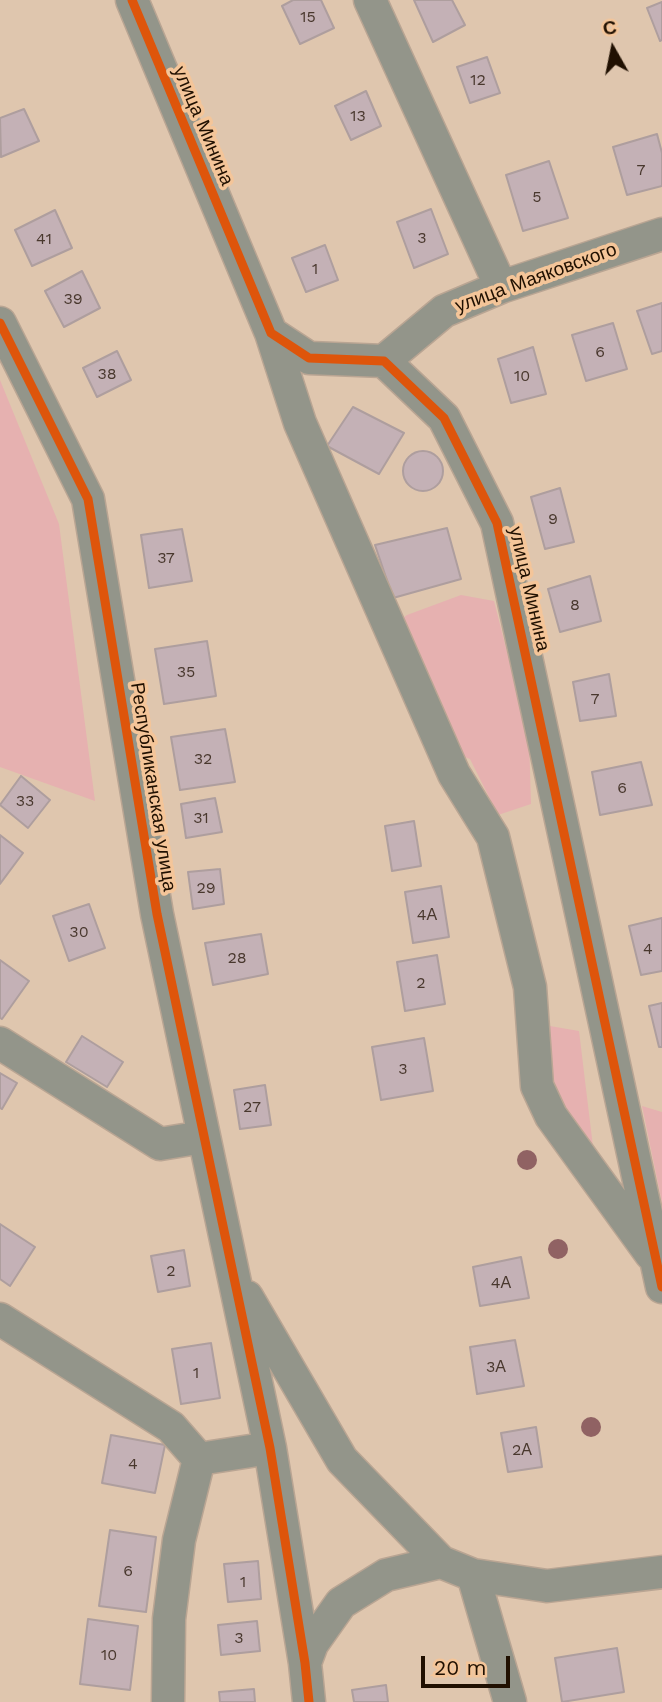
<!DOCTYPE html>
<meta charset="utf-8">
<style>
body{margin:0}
#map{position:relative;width:662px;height:1702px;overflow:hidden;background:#dfc6ae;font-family:"Work Sans",sans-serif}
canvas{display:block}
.north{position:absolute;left:578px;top:14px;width:70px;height:70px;-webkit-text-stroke:5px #f4c599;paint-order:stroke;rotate:351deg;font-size:19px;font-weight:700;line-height:28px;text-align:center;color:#201001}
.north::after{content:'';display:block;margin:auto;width:24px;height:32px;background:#201001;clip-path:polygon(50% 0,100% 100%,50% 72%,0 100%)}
.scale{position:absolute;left:421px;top:1656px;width:89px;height:32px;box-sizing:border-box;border:4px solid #201001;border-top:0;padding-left:9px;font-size:21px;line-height:24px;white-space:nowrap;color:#201001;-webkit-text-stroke:5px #f4c599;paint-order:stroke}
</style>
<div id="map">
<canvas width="662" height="1702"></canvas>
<div class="north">С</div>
<div class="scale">20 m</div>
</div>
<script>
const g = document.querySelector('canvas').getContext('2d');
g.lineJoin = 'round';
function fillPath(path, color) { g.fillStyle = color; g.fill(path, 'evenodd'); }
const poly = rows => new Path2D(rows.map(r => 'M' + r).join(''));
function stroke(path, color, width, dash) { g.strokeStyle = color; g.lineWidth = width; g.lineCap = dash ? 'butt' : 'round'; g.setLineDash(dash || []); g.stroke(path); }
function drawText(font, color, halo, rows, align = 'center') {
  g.font = font + ' "Work Sans",sans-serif'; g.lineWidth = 7; g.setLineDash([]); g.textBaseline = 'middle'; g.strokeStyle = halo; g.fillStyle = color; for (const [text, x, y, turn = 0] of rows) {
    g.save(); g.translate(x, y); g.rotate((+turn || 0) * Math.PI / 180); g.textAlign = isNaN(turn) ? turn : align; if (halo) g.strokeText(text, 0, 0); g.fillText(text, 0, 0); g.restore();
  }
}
fillPath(poly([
 [0,380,59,524,95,801,0,767],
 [461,595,494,601,529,738,531,804,498,815,470,759,430,744,384,631,407,615],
 [544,1025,579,1031,594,1155,549,1088],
 [642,1106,662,1112,662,1203]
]), '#e6b1b0');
const building = poly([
 [293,0,321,0,334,28,300,44,282,6,293,0],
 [414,0,452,0,465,25,433,42,414,0],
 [662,2,662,40,660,41,647,8,662,2],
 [487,57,500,93,470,103,457,67,487,57],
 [366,91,381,126,351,140,335,106,366,91],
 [24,109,39,141,1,157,0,118,24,109],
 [657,134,662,153,662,186,627,195,613,147,657,134],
 [549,161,568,218,523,231,506,175,549,161],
 [431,209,448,254,414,268,397,222,431,209],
 [55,210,72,248,32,266,15,230,55,210],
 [325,245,338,280,306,292,292,258,325,245],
 [82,271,100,308,64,327,45,291,82,271],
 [662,303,662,351,652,354,637,311,662,303],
 [613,323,627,369,586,381,572,335,613,323],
 [533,347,546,394,511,403,498,359,533,347],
 [117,351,131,380,97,397,83,368,117,351],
 [353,407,404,433,379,474,327,446,353,407],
 '403 471a20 20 0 1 1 40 0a20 20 0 1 1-40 0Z',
 [560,488,574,542,545,549,531,497,560,488],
 [447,528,461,579,393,598,375,545,447,528],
 [182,529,192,581,149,588,141,535,182,529],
 [590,576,601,621,560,632,548,589,590,576],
 [207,641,216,696,164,704,155,649,207,641],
 [609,674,616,716,580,721,573,682,609,674],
 [225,729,235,782,180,790,171,737,225,729],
 [641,762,652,805,600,815,592,772,641,762],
 [21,776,50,800,28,828,0,805,21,776],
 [215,798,222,832,186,838,181,804,215,798],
 [414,821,421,866,392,871,385,826,414,821],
 [0,835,23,853,0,884,0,835],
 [220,869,224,904,193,909,188,872,220,869],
 [441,886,449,937,413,943,405,892,441,886],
 [89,904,105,948,69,961,53,916,89,904],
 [662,918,662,971,641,975,629,926,662,918],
 [261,934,268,974,213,985,205,943,261,934],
 [437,955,445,1004,405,1011,397,962,437,955],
 [0,960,29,981,2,1019,0,1018,0,960],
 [662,1003,662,1047,659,1047,649,1006,662,1003],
 [82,1036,123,1062,107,1087,66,1062,82,1036],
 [424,1038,433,1091,381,1100,372,1047,424,1038],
 [0,1073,17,1083,2,1109,0,1108,0,1073],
 [265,1085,271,1125,240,1129,234,1090,265,1085],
 [0,1224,35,1247,10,1286,0,1279,0,1224],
 [184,1250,190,1286,158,1292,151,1256,184,1250],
 [521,1257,529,1298,480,1306,473,1267,521,1257],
 [515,1340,524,1386,477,1394,470,1347,515,1340],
 [211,1343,220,1398,181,1404,172,1349,211,1343],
 [536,1427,542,1467,508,1472,501,1433,536,1427],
 [111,1435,165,1445,155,1493,102,1483,111,1435],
 [110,1530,156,1537,146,1612,99,1606,110,1530],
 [258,1561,261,1599,228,1602,224,1564,258,1561],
 [88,1619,138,1626,130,1690,80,1684,88,1619],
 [257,1621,260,1651,221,1655,218,1625,257,1621],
 [617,1648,624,1692,562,1702,555,1658,617,1648],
 [386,1685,388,1702,354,1702,352,1690,386,1685],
 [254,1689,255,1702,220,1702,219,1692,254,1689]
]);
fillPath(building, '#c4b1b6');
stroke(building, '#ae9e9e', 2);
const minor = poly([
 [132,0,271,333,309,358,384,361,444,418,497,523,662,1287],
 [370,0,501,287],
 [0,323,88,499,157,914,270,1448,305,1663,309,1702],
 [271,333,300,423,454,774,493,837,530,987,537,1086,551,1116,651,1254],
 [384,361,444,311,501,287,662,234],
 [0,1043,160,1144,203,1137],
 [247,1297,342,1460,441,1562,473,1575,547,1586,662,1572],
 [0,1319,171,1427,199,1459],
 [199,1459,270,1448],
 [473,1575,510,1702],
 [305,1663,312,1644,341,1603,386,1575,441,1562],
 [168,1702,169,1619,179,1540,199,1459]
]);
stroke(minor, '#b9a593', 35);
stroke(minor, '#93958a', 32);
stroke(poly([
 [132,0,271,333,309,358,384,361,444,418,497,523,662,1287],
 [0,323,88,499,157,914,270,1448,305,1663,309,1702]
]), '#de550b', 9);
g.fillStyle = '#906263';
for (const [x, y] of [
 [527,1160],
 [558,1249],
 [591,1427]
]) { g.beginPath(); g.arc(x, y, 10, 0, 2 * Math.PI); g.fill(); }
drawText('16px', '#49382e', null, [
 ["15",308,17],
 ["12",478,80],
 ["13",358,116],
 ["7",641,170],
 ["5",537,197],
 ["3",422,238],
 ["41",44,239],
 ["1",315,269],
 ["39",73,299],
 ["6",600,352],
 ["38",107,374],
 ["10",522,376],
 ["9",553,519],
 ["37",166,558],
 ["8",575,605],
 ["35",186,672],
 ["7",595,699],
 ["32",203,759],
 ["6",622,788],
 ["33",25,801],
 ["31",201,818],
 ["29",206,888],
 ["4А",427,915],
 ["30",79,932],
 ["4",648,949],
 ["28",237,958],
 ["2",421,983],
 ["3",403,1069],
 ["27",252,1107],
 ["2",171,1271],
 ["4А",501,1283],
 ["3А",496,1367],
 ["1",196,1373],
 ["2А",522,1450],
 ["4",133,1464],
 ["6",128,1571],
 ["1",243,1582],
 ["3",239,1638],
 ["10",109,1655]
]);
drawText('19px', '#201001', '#f4c599', [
 ["улица Минина",203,126,67],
 ["улица Маяковского",536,278,-20],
 ["улица Минина",529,589,77],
 ["Республиканская улица",153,787,81]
]);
</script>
